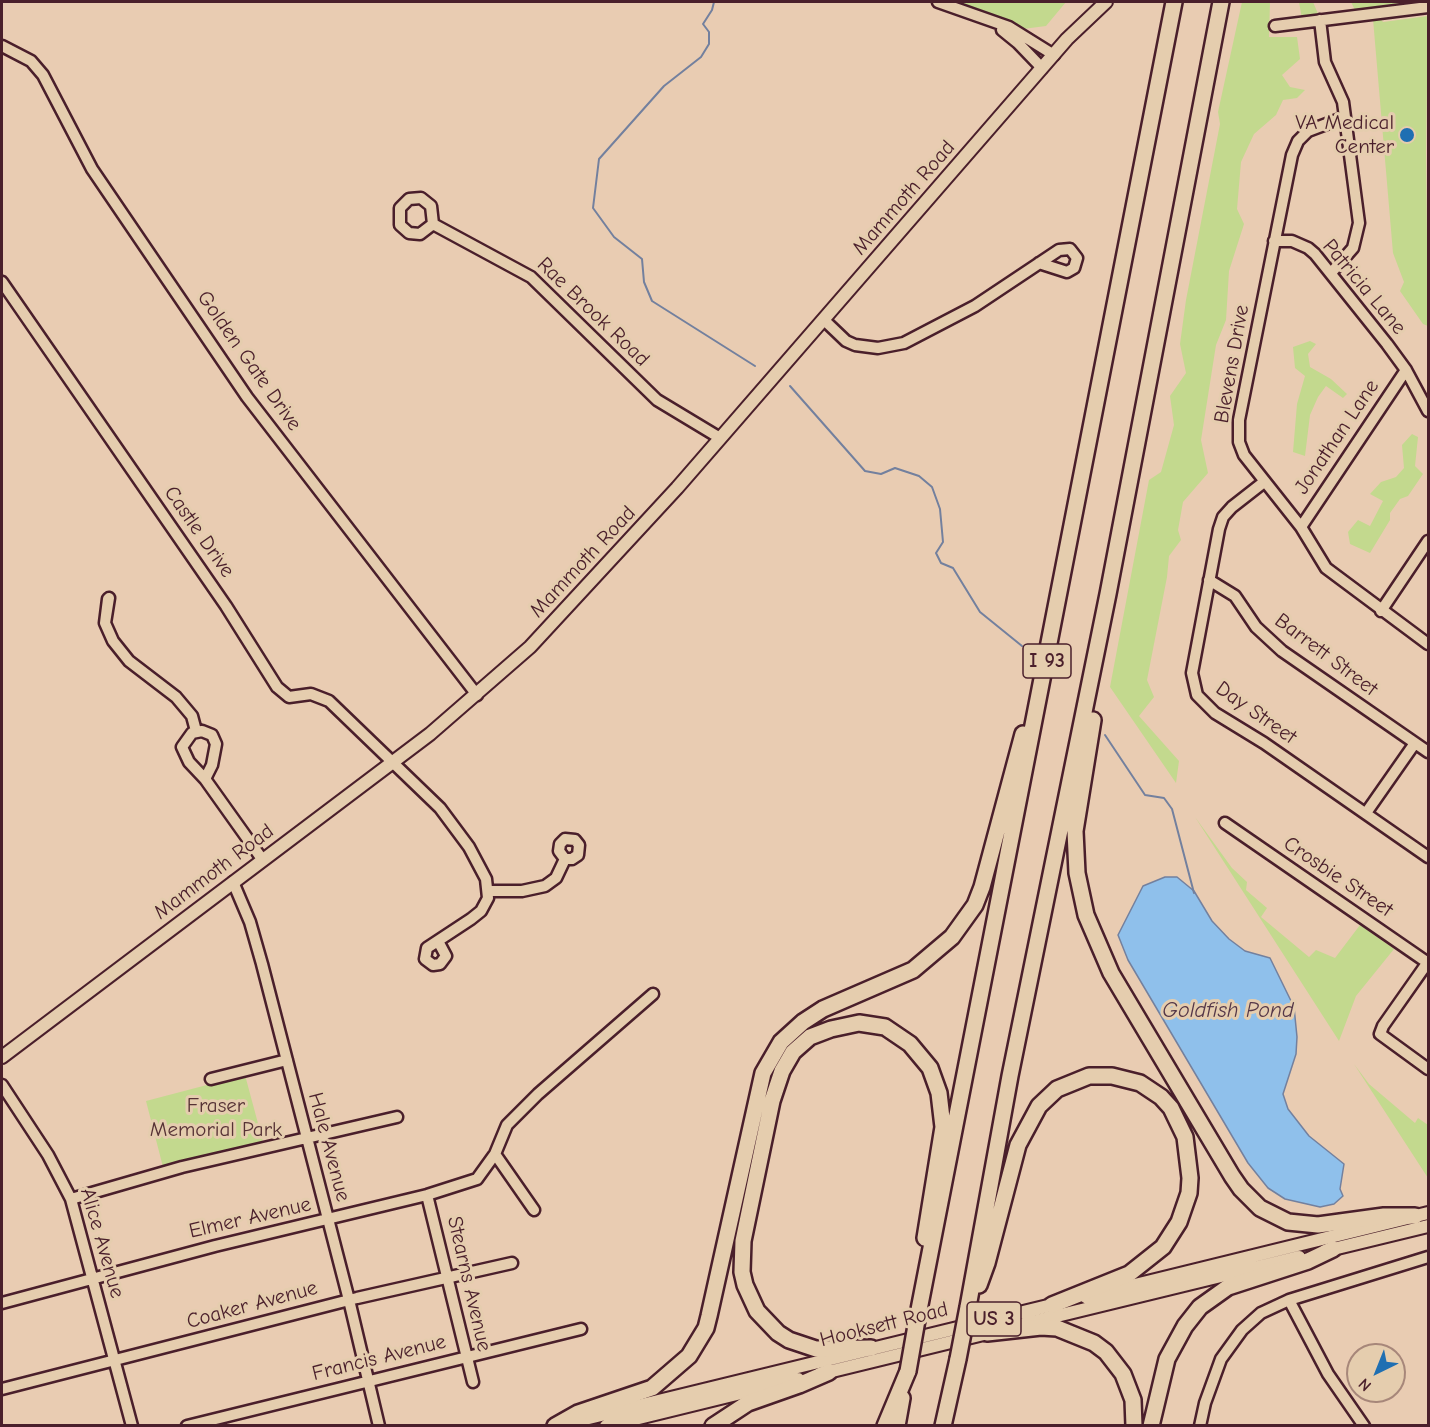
<!DOCTYPE html>
<style>
body{margin:0}
#map{position:relative;width:1430px;height:1427px;overflow:hidden;background:#e9ccb2;font-family:"Comic Neue",sans-serif}
canvas{display:block}
.frame{position:absolute;inset:0;border:3px solid #4a1f2b;pointer-events:none}
.north{position:absolute;left:1346px;top:1343px;width:60px;height:60px;box-sizing:border-box;background:#e5cdae;border:2px solid #a7877a;border-radius:50%;rotate:223deg;font-size:16px;font-weight:700;line-height:24px;text-align:center;color:#4a1f2b}
.north::after{content:'';display:block;margin:auto;width:21px;height:27px;background:#1f6fb2;clip-path:polygon(50% 0,100% 100%,50% 72%,0 100%)}
</style>
<div id="map">
<canvas width="1430" height="1427"></canvas>
<div class="frame"></div>
<div class="north">N</div>
</div>
<script>
const g = document.querySelector('canvas').getContext('2d');
g.lineJoin = 'round';
function fillPath(path, color) { g.fillStyle = color; g.fill(path, 'evenodd'); }
const poly = rows => new Path2D(rows.map(r => 'M' + r).join(''));
function stroke(path, color, width, dash) { g.strokeStyle = color; g.lineWidth = width; g.lineCap = dash ? 'butt' : 'round'; g.setLineDash(dash || []); g.stroke(path); }
function drawText(font, color, halo, rows, align = 'center') {
  g.font = font + ' "Comic Neue",sans-serif'; g.lineWidth = 6; g.setLineDash([]); g.textBaseline = 'middle'; g.strokeStyle = halo; g.fillStyle = color; for (const [text, x, y, turn = 0] of rows) {
    g.save(); g.translate(x, y); g.rotate((+turn || 0) * Math.PI / 180); g.textAlign = isNaN(turn) ? turn : align; if (halo) g.strokeText(text, 0, 0); g.fillText(text, 0, 0); g.restore();
  }
}
fillPath(poly([
 [950,2,1066,2,1046,26,1023,29],
 [1242,2,1270,2,1269,37,1297,37,1300,59,1282,75,1290,87,1305,90,1297,98,1283,100,1276,115,1254,134,1241,162,1237,209,1244,224,1229,271,1226,320,1216,345,1201,440,1208,473,1183,502,1178,530,1181,540,1169,556,1167,577,1147,680,1154,697,1139,716,1179,761,1176,783,1110,687,1149,480,1161,472,1174,425,1170,396,1186,373,1180,344,1186,300,1220,124,1218,112],
 [1299,2,1313,2,1319,16,1302,19],
 [1351,2,1412,2,1356,12],
 [1428,16,1426,153,1428,326,1423,324,1400,291,1404,282,1393,253,1373,19,1379,17,1383,22],
 [1310,341,1316,344,1308,354,1310,367,1331,379,1347,394,1343,398,1326,386,1318,397,1310,415,1305,456,1293,452,1297,404,1305,376,1295,368,1293,347],
 [1412,434,1418,437,1415,466,1423,474,1408,496,1400,499,1390,513,1390,520,1370,553,1350,544,1348,532,1358,520,1370,526,1383,501,1370,494,1381,482,1396,477,1404,468,1402,445],
 [1195,817,1232,868,1247,882,1246,890,1267,908,1261,917,1309,957,1316,950,1335,958,1360,925,1394,949,1356,996,1339,1041],
 [1354,1064,1369,1084,1415,1123,1418,1118,1428,1125,1428,1178],
 [245,1075,263,1142,163,1167,146,1101]
]), '#c3d98e');
const water = poly([
 [1165,877,1177,877,1194,891,1212,921,1229,939,1245,951,1270,958,1294,1007,1297,1037,1296,1054,1283,1094,1288,1109,1309,1136,1344,1164,1340,1189,1343,1196,1334,1204,1320,1207,1285,1199,1268,1188,1248,1163,1128,960,1118,935,1143,886,1165,877]
]);
fillPath(water, '#8fc0eb');
stroke(water, '#73809e', 1.5);
stroke(poly([
 [714,2,712,10,703,24,709,32,709,44,701,57,664,86,599,159,593,208,614,237,642,259,644,282,652,301,755,366],
 [790,386,865,471,881,474,895,468,919,476,932,487,940,509,943,542,936,553,941,563,953,568,980,612,1022,646],
 [1105,735,1145,795,1164,798,1172,809,1194,893]
]), '#73809e', 2);
const minor = poly([
 [938,2,1009,27,1054,55],
 [1320,20,1325,62,1343,102,1359,223,1353,248,1331,273],
 [1275,26,1428,7],
 [1002,30,1018,43,1042,68],
 [2,46,31,61,43,75,92,169,247,397,477,695],
 [1345,117,1308,131,1298,141,1292,155,1239,420,1239,442,1244,455,1301,527,1326,568,1428,644],
 [433,224,431,206,421,198,409,199,400,208,400,225,409,233,420,234,433,224,531,277,657,400,720,438],
 [1274,241,1292,241,1308,248,1315,254,1387,344,1406,370,1428,411],
 [2,282,226,606,277,687,289,697,311,694,329,701,440,808,469,847,486,879,488,898,481,911,471,919,430,946,427,948,425,959,433,965,440,964,446,956,438,941],
 [824,320,846,341,855,345,878,348,904,343,975,306,1059,250,1070,249,1077,258,1074,268,1067,272,1039,263],
 [1264,482,1232,507,1223,517,1219,529,1192,673,1197,695,1215,713,1264,743,1428,857],
 [1301,527,1406,370],
 [1209,580,1235,596,1256,627,1282,651,1428,752],
 [1381,611,1428,541],
 [105,623,109,598,108,599,105,623,113,641,129,661,176,697,192,716,196,731],
 [202,731,212,735,216,744,212,765,205,779,189,762,182,747,192,733,202,731],
 [205,779,262,859],
 [1366,813,1415,743],
 [1225,823,1428,963],
 [233,882,250,922,262,964,349,1300,379,1426],
 [489,891,522,891,545,886,556,878,565,859,572,859,578,855,579,845,575,840,565,839,560,844,559,851,565,859],
 [1428,962,1383,1026,1380,1034,1428,1069],
 [211,1079,287,1060],
 [2,1085,48,1155,71,1199,132,1426],
 [495,1154,534,1210],
 [427,1195,473,1382],
 [71,1199,182,1167,397,1117],
 [1289,1300,1328,1374,1364,1426],
 [2,1303,215,1246,427,1195,477,1179,495,1154,507,1125,538,1094,653,994],
 [2,1389,357,1298,512,1263],
 [187,1426,581,1329],
 [1200,1426,1205,1403,1221,1359,1242,1330,1261,1313,1289,1300,1428,1257]
]);
const major = poly([
 [2,1057,430,734,530,647,677,488,1067,39,1106,2],
 [1325,1251,1428,1226],
 [1086,1297,1428,1213],
 [1024,1324,1299,1257],
 [820,1374,996,1331],
 [564,1424,1060,1303],
 [606,1426,798,1379]
]);
const highway = poly([
 [1093,720,1075,831,1077,873,1086,915,1111,973,1232,1176,1241,1189,1260,1208,1288,1222,1318,1225,1384,1216,1415,1216],
 [979,1285,987,1263,1018,1145,1039,1106,1057,1089,1089,1076,1112,1076,1140,1083,1161,1097,1171,1108,1185,1137,1190,1178,1189,1193,1179,1222,1163,1247,1129,1274,1052,1305],
 [968,1307,1010,1076,1108,594,1221,2],
 [917,1320,1174,2],
 [987,1333,1041,1327,1057,1328,1094,1343,1106,1352,1123,1374,1133,1400,1134,1426],
 [871,1348,816,1349,789,1340,778,1333,757,1311,745,1285,742,1272,743,1241,772,1101,782,1071,793,1052,810,1037,831,1029,859,1023,885,1027,910,1044,930,1068,939,1093,943,1127,925,1238],
 [555,1426,578,1413,652,1388,689,1356,706,1328,709,1316,763,1073,781,1042,803,1022,823,1009,913,970,952,937,975,905,982,887,1023,734],
 [713,1426,748,1403,799,1385,829,1372],
 [885,1426,908,1371],
 [897,1426,902,1398],
 [943,1426,958,1359],
 [1151,1426,1167,1359,1185,1326,1200,1307,1228,1287,1308,1261,1333,1249]
]);
stroke(minor, '#4a1f2b', 15);
stroke(major, '#4a1f2b', 16);
stroke(highway, '#4a1f2b', 20);
stroke(minor, '#e5cdae', 10);
stroke(major, '#e5cdae', 12);
stroke(highway, '#e5cdae', 15);
const highwayBridge = poly([
 [958,1359,968,1307],
 [908,1371,917,1320]
]);
stroke(highwayBridge, '#4a1f2b', 20, []);
stroke(highwayBridge, '#e5cdae', 15);
for (const [x, y, r, color] of [
 [1407,135,8,"#1f6fb2"]
]) { const dot = new Path2D(); dot.arc(x, y, r, 0, 2 * Math.PI); g.fillStyle = color; g.fill(dot); stroke(dot, '#e5cdae', 2); }
for (const [x, y, w] of [
 [1047,661,48],
 [994,1319,54]
]) { const box = new Path2D(); box.roundRect(x - w / 2, y - 17, w, 34, 4.5); g.fillStyle = '#e5cdae'; g.fill(box); stroke(box, '#4a1f2b', 1.5); }
drawText('bold 20px', '#4a1f2b', null, [
 ["I 93",1047,661],
 ["US 3",994,1319]
]);
drawText('21px', '#4a1f2b', '#e5cdae', [
 ["VA Medical",1394,123],
 ["Center",1394,147]
], 'right');
drawText('21px', '#4a1f2b', '#e5cdae', [
 ["Mammoth Road",904,198,-49],
 ["Patricia Lane",1364,287,50],
 ["Rae Brook Road",593,312,44],
 ["Golden Gate Drive",249,361,55],
 ["Blevens Drive",1232,364,-80],
 ["Jonathan Lane",1337,437,-56],
 ["Castle Drive",199,532,55],
 ["Mammoth Road",583,562,-47],
 ["Barrett Street",1326,655,37],
 ["Day Street",1256,713,35],
 ["Mammoth Road",214,872,-37],
 ["Crosbie Street",1338,877,34],
 ["Hale Avenue",329,1147,75],
 ["Elmer Avenue",250,1218,-13],
 ["Alice Avenue",102,1243,74],
 ["Stearns Avenue",469,1284,77],
 ["Coaker Avenue",252,1305,-15],
 ["Hooksett Road",884,1325,-14],
 ["Francis Avenue",379,1358,-14]
]);
drawText('21px', '#563235', '#e5cdae', [
 ["Fraser",216,1106],
 ["Memorial Park",216,1130]
]);
drawText('italic 22px', '#543748', '#e5cdae', [
 ["Goldfish Pond",1228,1011]
]);
</script>
